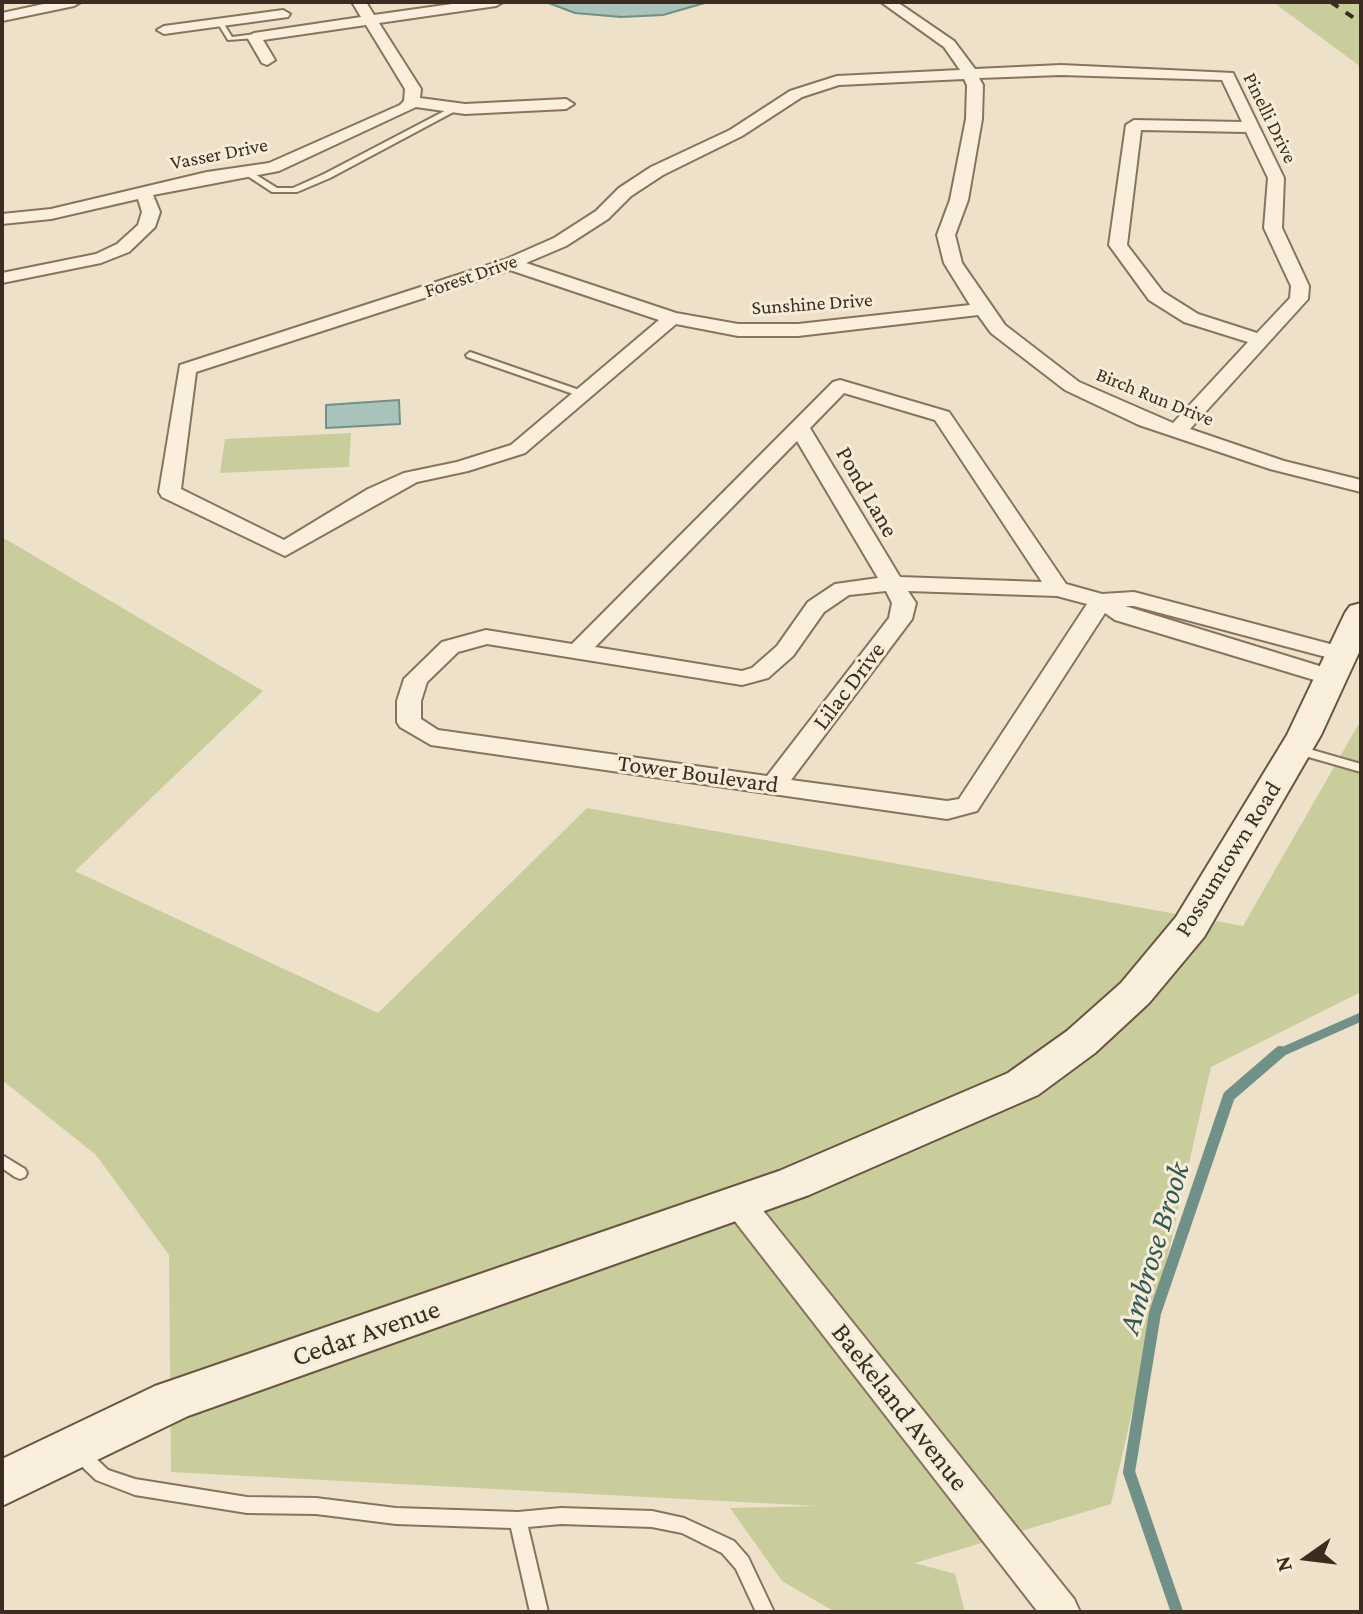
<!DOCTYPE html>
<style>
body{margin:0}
#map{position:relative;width:1363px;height:1614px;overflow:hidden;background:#eee1c9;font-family:"Crimson Pro",serif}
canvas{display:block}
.frame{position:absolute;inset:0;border:4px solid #3b2c21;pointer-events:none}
.north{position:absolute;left:1267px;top:1518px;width:80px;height:80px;-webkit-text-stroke:6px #f6ecd8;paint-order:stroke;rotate:256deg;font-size:22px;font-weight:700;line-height:32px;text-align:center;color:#3b2c21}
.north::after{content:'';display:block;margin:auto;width:28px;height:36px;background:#3b2c21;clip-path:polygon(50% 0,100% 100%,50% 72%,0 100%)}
</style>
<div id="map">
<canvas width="1363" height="1614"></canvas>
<div class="frame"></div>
<div class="north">N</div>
</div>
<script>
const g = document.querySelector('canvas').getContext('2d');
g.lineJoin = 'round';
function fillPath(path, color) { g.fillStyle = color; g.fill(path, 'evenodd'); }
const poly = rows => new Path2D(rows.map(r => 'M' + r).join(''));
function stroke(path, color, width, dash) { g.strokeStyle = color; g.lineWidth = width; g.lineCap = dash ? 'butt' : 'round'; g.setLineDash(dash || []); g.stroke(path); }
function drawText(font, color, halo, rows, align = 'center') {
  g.font = font + ' "Crimson Pro",serif'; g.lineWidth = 6; g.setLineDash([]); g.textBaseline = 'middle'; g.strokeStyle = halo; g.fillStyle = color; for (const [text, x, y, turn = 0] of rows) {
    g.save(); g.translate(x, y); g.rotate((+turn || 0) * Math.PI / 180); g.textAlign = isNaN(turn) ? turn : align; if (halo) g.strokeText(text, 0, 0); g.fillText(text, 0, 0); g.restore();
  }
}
fillPath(poly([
 [1273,2,1361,2,1361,67],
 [351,433,349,467,220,473,225,439],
 [2,537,263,691,75,871,378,1013,587,808,1243,926,1361,720,1361,992,1211,1067,1111,1504,915,1563,955,1574,965,1612,835,1612,782,1581,730,1508,817,1506,171,1472,169,1255,96,1155,2,1080]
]), '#c9cd9c');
const water = poly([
 [546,2,708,2,663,15,621,17,575,13,546,2],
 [399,400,400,424,326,428,326,405,399,400]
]);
fillPath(water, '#a9c2ba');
stroke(water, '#709187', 2);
stroke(poly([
 [1277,1054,1361,1017]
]), '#709187', 9);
stroke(poly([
 [1177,1612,1129,1472,1155,1313,1229,1096,1280,1052]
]), '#709187', 12);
const service = poly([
 [218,21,222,21,232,37,256,34,259,36,256,38,228,40,217,22,218,21],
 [454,106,461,108,330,178,297,192,272,192,243,173,250,171,277,188,293,188,324,174,454,106],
 [470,352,585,392,587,394,585,396,579,396,467,357,466,355,470,352],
 [1295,745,1361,764,1361,772,1291,752,1289,749,1295,745],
 [2,1155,25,1169,27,1173,25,1177,20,1179,15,1177,2,1168,2,1155],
 [79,1446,85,1448,108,1470,135,1479,247,1497,316,1498,396,1508,518,1512,561,1508,652,1511,684,1518,734,1541,748,1557,774,1612,756,1612,736,1569,722,1553,682,1533,652,1527,561,1524,528,1527,548,1612,530,1612,511,1528,396,1524,316,1514,247,1513,135,1495,96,1480,73,1458,71,1453,73,1448,79,1446]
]);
const minor = poly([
 [53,2,81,2,74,6,2,21,2,13,53,2],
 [352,2,366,2,374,15,466,2,503,2,496,6,379,23,421,89,420,98,465,104,566,99,574,104,566,109,465,114,416,107,279,171,153,195,160,212,155,227,129,252,101,263,2,283,2,273,96,254,117,244,138,225,142,212,138,199,51,219,2,224,2,214,51,209,207,172,269,163,400,105,404,101,405,89,366,25,263,40,275,60,267,65,262,63,247,37,254,33,361,17,352,2],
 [881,2,897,2,954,41,975,69,1061,65,1233,73,1284,178,1282,228,1309,286,1308,299,1190,429,1284,461,1361,480,1361,492,1270,469,1139,425,1065,390,991,333,978,315,798,336,738,336,676,324,525,453,468,471,417,482,285,556,162,497,159,492,180,365,504,260,554,238,596,211,619,188,651,167,730,130,790,91,837,76,960,70,944,47,881,2],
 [1061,75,1222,80,1242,122,1134,120,1126,125,1109,245,1149,300,1184,322,1248,342,1173,423,1079,382,1005,325,962,263,955,235,968,200,982,119,983,85,979,78,1061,75],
 [964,79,967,85,966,119,950,200,937,235,944,263,970,305,798,324,738,324,676,313,526,263,566,246,608,219,631,196,663,175,742,136,802,97,839,85,964,79],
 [1141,130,1246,132,1268,178,1264,228,1291,286,1290,298,1257,333,1198,314,1163,292,1127,245,1141,130],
 [510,270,659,320,511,445,457,462,404,473,368,489,284,540,181,489,196,372,510,270],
 [283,10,290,14,288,17,164,34,157,30,164,26,283,10],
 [840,380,949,412,1066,584,1102,594,1134,592,1349,649,1353,654,1349,659,1341,661,1134,606,1125,606,1339,672,1342,677,1339,682,1330,684,1321,682,1115,620,1105,613,977,811,947,819,431,745,400,727,397,722,397,701,404,679,442,642,486,630,572,644,833,382,840,380],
 [844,393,935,420,1042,582,900,577,810,428,844,393],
 [797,441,878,578,835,584,808,602,777,646,752,668,742,671,595,647,797,441],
 [886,591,892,603,889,618,767,776,438,730,421,719,421,701,427,682,458,652,487,644,742,685,768,678,793,656,824,612,849,595,886,591],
 [908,591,1057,596,1087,604,959,799,947,801,791,780,912,619,916,603,908,591],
 [738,1189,749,1193,1074,1599,1080,1612,1038,1612,727,1211,722,1202,727,1193,738,1189]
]);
const secondary = poly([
 [1361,603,1361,648,1321,735,1204,937,1149,1003,1095,1053,1038,1095,809,1195,188,1416,2,1506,2,1459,155,1386,779,1171,1008,1073,1067,1031,1121,983,1176,917,1287,735,1345,613,1350,606,1361,603]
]);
stroke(service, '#8a735d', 4);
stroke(minor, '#8a735d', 4);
stroke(secondary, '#6c5440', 4);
fillPath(service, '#f9efdc');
fillPath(minor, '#f9efdc');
fillPath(secondary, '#f9efdc');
stroke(poly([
 [1331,2,1361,23]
]), '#3b2c21', 4, [9, 9]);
drawText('20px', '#3b2c21', '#f6ecd8', [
 ["Pinelli Drive",1270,118,64],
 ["Vasser Drive",219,154,-11],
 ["Forest Drive",471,276,-19],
 ["Sunshine Drive",812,304,-4],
 ["Birch Run Drive",1155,397,22]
]);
drawText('24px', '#3b2c21', '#f6ecd8', [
 ["Pond Lane",867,492,60],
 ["Lilac Drive",849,686,-53],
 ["Tower Boulevard",698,774,8],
 ["Possumtown Road",1228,859,-58]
]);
drawText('28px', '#3b2c21', '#f6ecd8', [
 ["Cedar Avenue",366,1333,-19],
 ["Baekeland Avenue",900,1407,52]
]);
drawText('italic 32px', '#305a56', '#f6ecd8', [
 ["Ambrose Brook",1154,1248,-73]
]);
</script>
